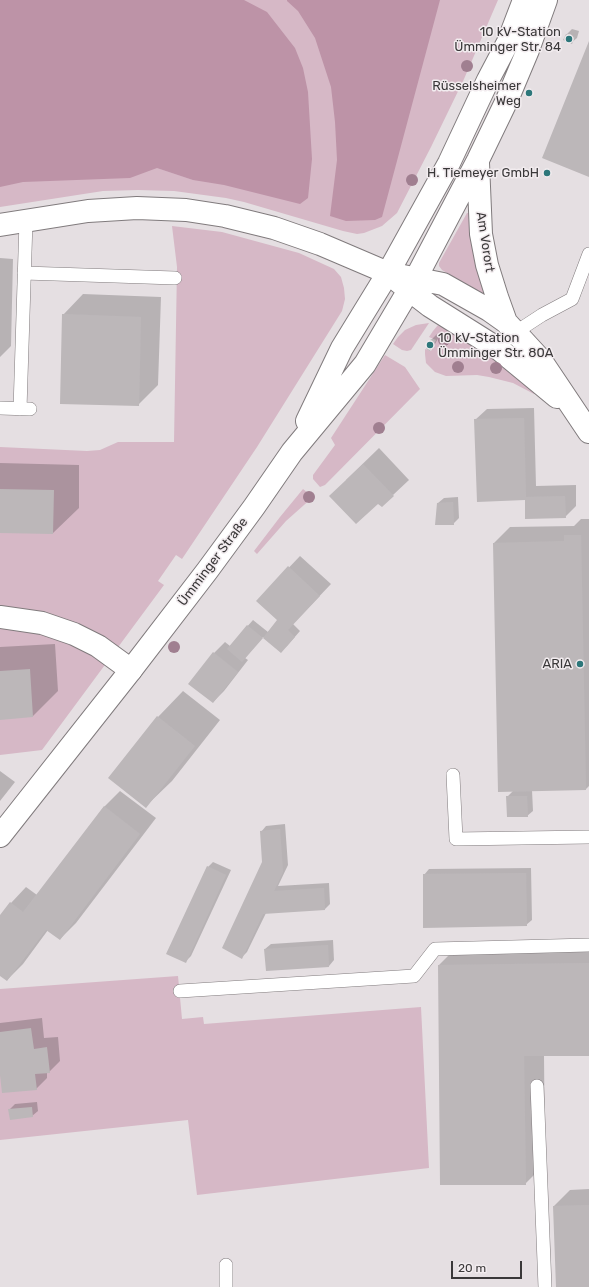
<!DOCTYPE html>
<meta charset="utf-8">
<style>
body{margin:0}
#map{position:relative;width:589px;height:1287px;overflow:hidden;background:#e5dfe2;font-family:Rubik,sans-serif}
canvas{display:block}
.scale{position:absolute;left:451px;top:1261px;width:71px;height:18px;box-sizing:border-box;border:2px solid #3a3839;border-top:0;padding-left:5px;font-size:12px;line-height:14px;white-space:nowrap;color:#3a3839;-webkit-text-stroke:3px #f2ecef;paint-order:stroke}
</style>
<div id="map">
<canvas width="589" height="1287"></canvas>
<div class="scale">20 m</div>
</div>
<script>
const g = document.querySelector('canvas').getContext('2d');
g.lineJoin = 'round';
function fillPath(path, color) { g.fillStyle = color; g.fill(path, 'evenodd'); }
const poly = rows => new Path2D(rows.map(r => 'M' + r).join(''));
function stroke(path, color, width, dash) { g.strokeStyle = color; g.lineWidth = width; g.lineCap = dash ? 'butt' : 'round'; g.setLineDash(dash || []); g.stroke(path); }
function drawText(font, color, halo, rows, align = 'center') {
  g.font = font + ' Rubik,sans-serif'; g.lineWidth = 3; g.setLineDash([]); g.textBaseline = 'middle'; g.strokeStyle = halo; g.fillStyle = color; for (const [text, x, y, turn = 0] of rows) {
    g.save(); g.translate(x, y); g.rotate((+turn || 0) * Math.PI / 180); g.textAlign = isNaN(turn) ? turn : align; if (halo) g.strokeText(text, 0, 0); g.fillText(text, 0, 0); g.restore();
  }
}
fillPath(poly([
 [0,0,498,0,464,79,431,147,397,213,382,226,364,233,357,234,343,231,244,202,226,198,174,191,138,190,103,191,0,207],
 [467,213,469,213,484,292,482,294,442,270,439,266,439,263],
 [172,226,222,232,299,253,334,269,341,277,344,288,345,299,342,311,257,447,182,559,176,555,158,581,164,585,42,750,0,755,0,447,87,451,100,450,118,442,174,442,177,267],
 [429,323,411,350,407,351,402,350,393,344,398,337,405,330,416,325],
 [438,325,477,345,536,391,534,394,513,383,489,377,477,375,446,376,435,372,426,363,425,354,425,349,431,351,436,340,429,337,433,331],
 [385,355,405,367,420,389,325,485,320,487,313,479,313,475,335,445,331,438],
 [303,489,313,497,286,521,257,554,254,551,280,517],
 [178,976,182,1019,203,1017,204,1024,421,1007,429,1168,197,1195,188,1120,0,1140,0,989]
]), '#d6b8c6');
fillPath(poly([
 [0,0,244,0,267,12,295,48,303,68,308,92,312,159,308,198,300,204,224,185,193,180,157,168,130,178,23,182,0,187],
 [287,0,440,0,382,217,375,220,346,221,330,216,337,160,335,122,331,87,315,38,298,11,287,1]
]), '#bd93a7');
fillPath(poly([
 [572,29,579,31,577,38,571,43,564,40,567,34],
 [0,258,13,259,11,346,0,357],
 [83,294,161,297,158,385,138,405,63,315],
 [437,334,440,335,435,344,430,350,427,348,432,339],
 [534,408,536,486,576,485,576,506,565,517,525,499,475,420,487,409],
 [379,448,409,480,393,495,346,480],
 [0,463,79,465,79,508,53,533,0,532],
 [458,497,459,518,453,524,438,503,444,498],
 [581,519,589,519,589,786,586,789,532,790,533,811,527,816,507,797,513,791,494,543,510,527,574,526],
 [300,556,331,584,293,624,300,631,287,646,281,651,263,637,245,658,248,660,224,691,213,702,190,684,214,653,225,642,230,646,253,620,268,632,278,620,258,600],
 [55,644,58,691,33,716,0,719,0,647],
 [183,691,220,720,172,781,146,806,158,717],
 [0,771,15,782,0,801],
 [120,791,156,818,76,923,60,939,48,930,23,964,7,980,0,974,0,916,11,903,26,887,37,895,104,807],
 [285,824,288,865,278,886,329,883,330,904,325,909,266,913,247,952,242,957,263,862,261,832,266,826],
 [213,862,231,870,191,956,185,962,208,867],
 [531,868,532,920,526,925,424,875,429,869],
 [333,940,334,960,329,966,265,949,271,944],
 [589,943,589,1055,544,1055,545,1164,525,1184,441,1184,439,965,459,945],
 [42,1018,44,1038,58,1037,60,1061,49,1072,47,1072,47,1078,36,1089,0,1074,0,1023],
 [37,1102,38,1111,32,1116,10,1109,15,1104],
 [589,1189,589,1287,557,1287,554,1206,570,1190]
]), '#0003');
fillPath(poly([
 [566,34,575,37,572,44,563,40],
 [589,41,589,177,542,158],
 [62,314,141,317,139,406,60,404],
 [431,339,435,341,430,351,426,349],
 [524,418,526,497,565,496,566,518,525,519,525,500,477,502,474,419],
 [363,464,394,496,382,507,378,504,356,524,329,496],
 [0,489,54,490,53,534,0,533],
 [453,502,454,525,435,525,437,503],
 [564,535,581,535,586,790,498,792,493,543,564,541],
 [288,566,320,596,288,630,295,637,281,653,263,638,277,620,256,601],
 [247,625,263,638,242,662,227,649],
 [213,652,238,672,213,703,188,684],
 [30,669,33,717,0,720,0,671],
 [157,716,195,746,146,808,108,778],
 [506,796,527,796,528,817,507,817],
 [104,806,140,834,60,940,46,930,7,981,0,976,0,915,10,902,23,912],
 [280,829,283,872,274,891,324,888,325,910,263,914,242,959,222,948,262,862,260,831],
 [207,866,226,875,186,963,166,954],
 [526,873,527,926,423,928,423,874],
 [328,945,329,967,266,971,264,949],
 [589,963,589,1056,524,1056,526,1185,440,1185,438,965],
 [31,1028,34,1049,47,1047,50,1073,35,1074,37,1090,2,1093,0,1075,0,1032],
 [32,1107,33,1117,10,1120,8,1109],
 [589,1205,589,1287,556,1287,553,1206]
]), '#bcb7b9');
const lane = poly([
 [24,273,175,278],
 [511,338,516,332,542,315,572,299,589,254],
 [0,408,30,409],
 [20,409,26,221],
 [453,775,456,839,589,837],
 [180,991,414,976,435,949,589,945],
 [537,1086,545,1287],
 [226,1265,226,1287]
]);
const street = poly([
 [0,225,88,211,137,208,186,210,225,216,274,228,320,244,388,273],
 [0,617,42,623,74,634,98,646,131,670]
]);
const secondary = poly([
 [478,163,481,234,487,265,497,297,506,322],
 [403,276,443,284,489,310,506,322,540,359,589,432],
 [399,282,430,306,500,350,557,397],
 [307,421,342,348,388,273,449,163,488,80,508,42,524,0],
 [0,836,131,670,207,571,254,507,292,452,365,364,416,278,478,160,507,100,528,50,546,0]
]);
stroke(lane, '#807b7d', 14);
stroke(street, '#807b7d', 24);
stroke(secondary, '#807b7d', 24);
stroke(lane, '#fff', 13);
stroke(street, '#fff', 22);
stroke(secondary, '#fff', 22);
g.fillStyle = '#a07f90';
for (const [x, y] of [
 [467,66],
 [412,180],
 [444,340],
 [458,367],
 [496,368],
 [379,428],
 [309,497],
 [174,647]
]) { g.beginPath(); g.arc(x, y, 6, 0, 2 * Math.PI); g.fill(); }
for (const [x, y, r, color] of [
 [569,39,4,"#2d777a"],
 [529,93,4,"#2d777a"],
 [547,173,4,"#2d777a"],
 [430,345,4,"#2d777a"],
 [580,664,4,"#2d777a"]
]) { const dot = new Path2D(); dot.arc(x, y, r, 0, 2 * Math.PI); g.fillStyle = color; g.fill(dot); stroke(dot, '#f2ecef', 1.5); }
drawText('13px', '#3a3839', '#f2ecef', [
 ["10 kV-Station",561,32],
 ["Ümminger Str. 84",561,47],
 ["Rüsselsheimer",521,86],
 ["Weg",521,101],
 ["H. Tiemeyer GmbH",539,173],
 ["10 kV-Station",438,338,"left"],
 ["Ümminger Str. 80A",438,353,"left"],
 ["ARIA",572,664]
], 'right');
drawText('13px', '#3a3839', '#f2ecef', [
 ["Am Vorort",485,242,81],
 ["Ümminger Straße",213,562,-53]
]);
</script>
